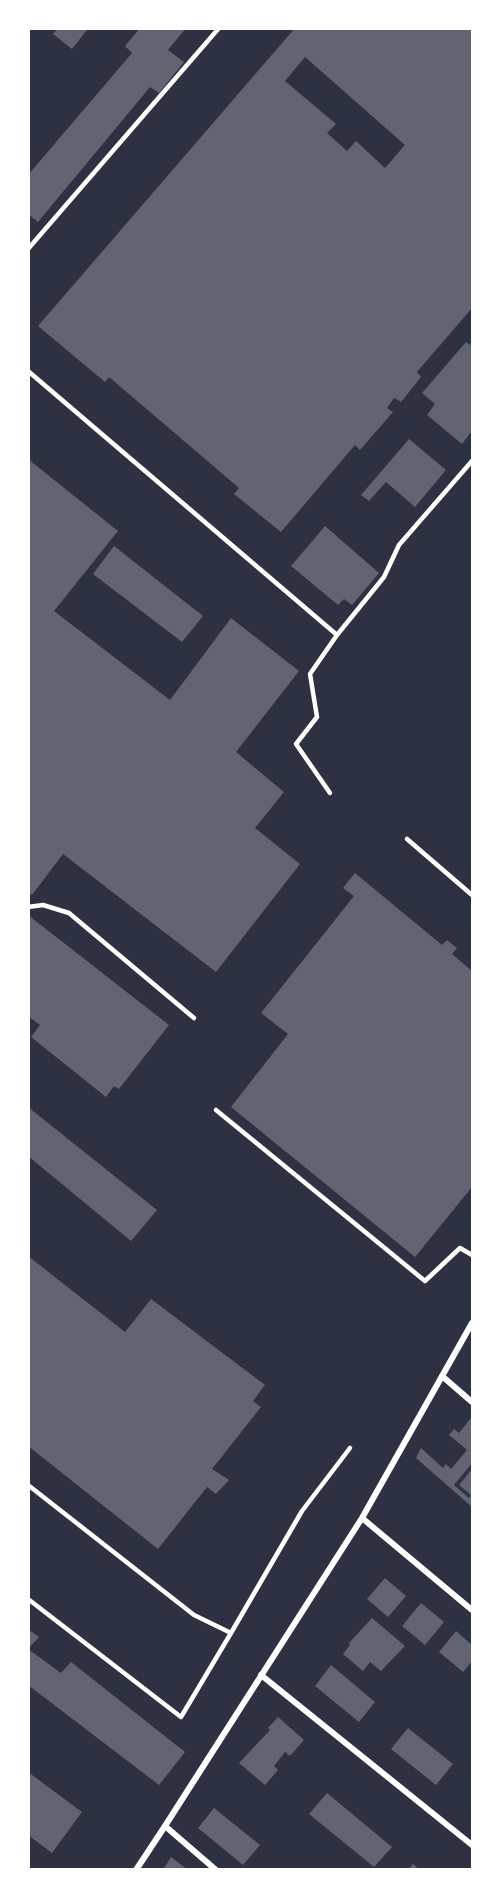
<!DOCTYPE html>
<style>
body{margin:0}
#map{position:relative;width:501px;height:1898px;overflow:hidden;background:#2d3142;font-family:"Source Sans 3",sans-serif}
canvas{display:block}
.frame{position:absolute;inset:0;border:30px solid #fff;pointer-events:none}
</style>
<div id="map">
<canvas width="501" height="1898"></canvas>
<div class="frame"></div>
</div>
<script>
const g = document.querySelector('canvas').getContext('2d');
g.lineJoin = 'round';
function fillPath(path, color) { g.fillStyle = color; g.fill(path, 'evenodd'); }
const poly = rows => new Path2D(rows.map(r => 'M' + r).join(''));
function stroke(path, color, width, dash) { g.strokeStyle = color; g.lineWidth = width; g.lineCap = dash ? 'butt' : 'round'; g.setLineDash(dash || []); g.stroke(path); }
fillPath(poly([
 [58,28,85,28,87,30,72,49,53,34],
 [140,28,186,28,168,50,184,62,159,93,150,87,38,222,28,214,28,175,132,53,125,46],
 [295,28,472,28,472,308,417,372,421,377,401,402,394,398,387,408,393,412,360,450,355,445,281,532,234,494,239,488,109,377,105,382,38,326],
 [305,57,405,145,385,168,356,141,347,151,327,133,336,124,285,81],
 [466,342,470,345,472,342,472,431,462,444,427,415,435,404,422,393],
 [409,439,446,470,415,507,386,482,369,501,361,495],
 [28,459,118,531,54,611,170,700,231,618,299,671,236,752,284,792,255,828,300,864,216,972,63,854,32,895,28,892],
 [325,526,379,573,352,605,344,599,338,605,291,566],
 [114,546,203,616,182,642,93,574],
 [355,873,442,945,447,940,457,948,452,954,472,971,472,1187,415,1257,231,1107,288,1034,261,1013,354,896,343,888],
 [28,915,169,1025,119,1089,114,1086,106,1097,31,1037,40,1025,28,1016],
 [28,1107,157,1210,131,1241,28,1156],
 [28,1256,125,1332,151,1299,265,1385,253,1401,261,1407,212,1469,229,1480,216,1494,207,1487,158,1549,28,1446],
 [471,1418,472,1420,472,1463,454,1485,469,1498,471,1495,459,1485,472,1469,472,1507,416,1458,421,1448,443,1468,446,1464,451,1469,467,1450,449,1435,454,1429,459,1433],
 [385,1578,406,1596,388,1617,367,1599],
 [421,1603,444,1622,425,1645,402,1626],
 [372,1618,405,1646,381,1671,370,1662,363,1671,343,1654,350,1645,349,1643],
 [28,1629,39,1637,28,1649],
 [456,1631,472,1645,472,1661,463,1672,439,1652],
 [28,1649,61,1673,71,1662,185,1752,159,1785,28,1685],
 [331,1665,375,1702,359,1722,315,1686],
 [278,1717,304,1740,290,1756,285,1752,274,1766,278,1770,265,1785,239,1763,270,1730,268,1728],
 [408,1728,453,1764,436,1785,391,1749],
 [28,1772,82,1812,52,1853,28,1835],
 [327,1793,392,1847,374,1867,309,1814],
 [214,1808,260,1845,243,1865,198,1828],
 [171,1857,188,1870,163,1870],
 [413,1864,420,1870,408,1870]
]), '#626471');
stroke(poly([
 [28,249,219,28],
 [28,371,337,635],
 [330,793,296,744,317,717,310,674,337,635,384,577,399,545,472,461],
 [407,839,472,895],
 [28,907,43,905,69,913,194,1018],
 [216,1110,425,1281,460,1248,472,1255],
 [28,1485,194,1615,231,1633,302,1511,350,1448],
 [28,1599,181,1717,231,1633]
]), '#fff', 4.5);
stroke(poly([
 [442,1376,472,1402],
 [362,1518,472,1610],
 [261,1675,472,1845],
 [165,1826,216,1870],
 [136,1870,165,1826,362,1518,472,1323]
]), '#fff', 6);
</script>
